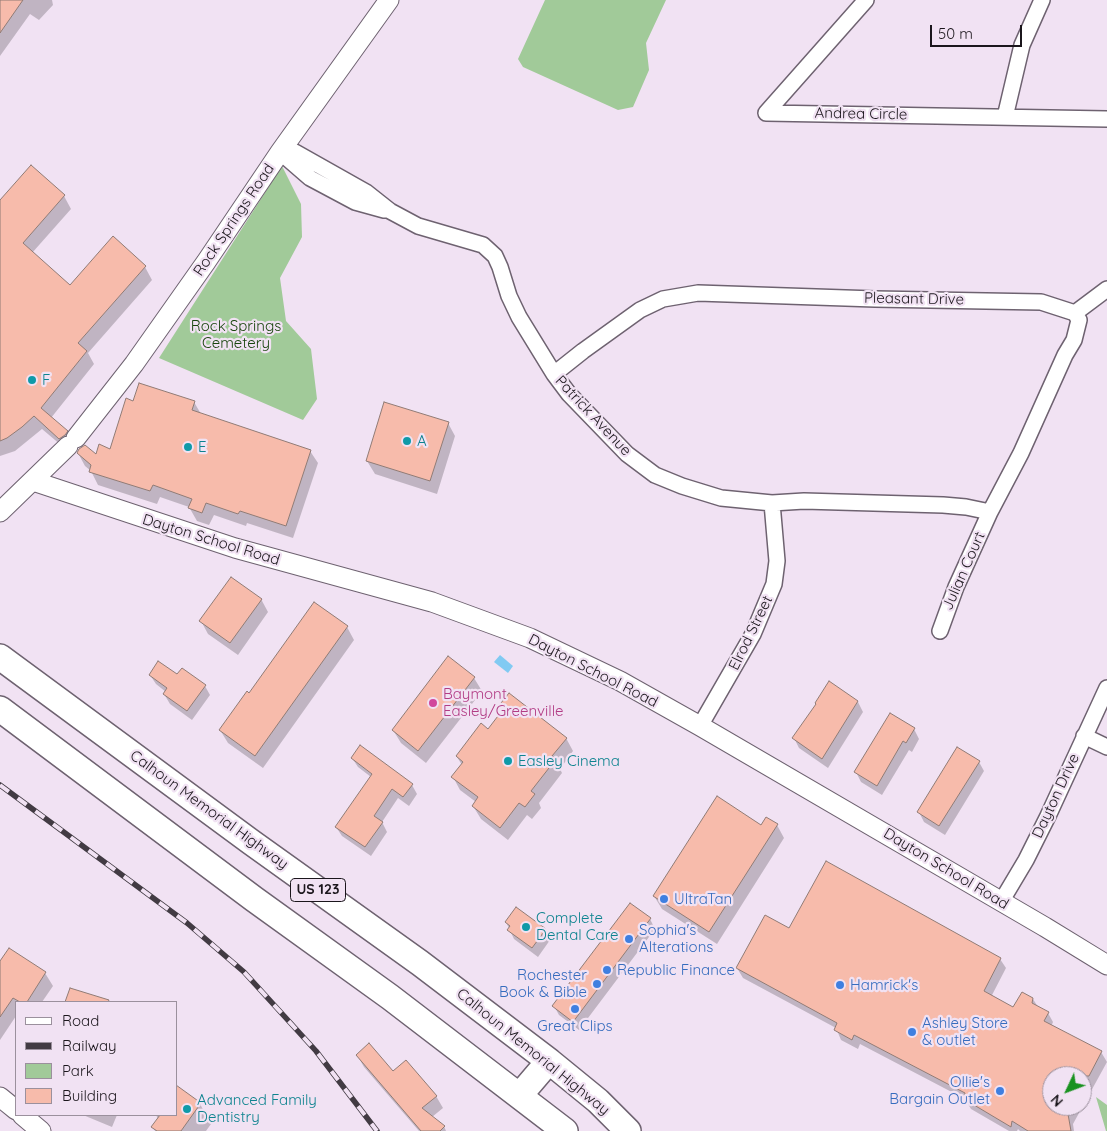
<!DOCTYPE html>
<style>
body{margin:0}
#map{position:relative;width:1107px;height:1131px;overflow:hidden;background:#f1e2f3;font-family:Quicksand,sans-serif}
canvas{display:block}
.legend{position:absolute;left:15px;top:1001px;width:162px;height:115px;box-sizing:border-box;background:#f1e2f3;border:1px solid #9b909d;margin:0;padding:6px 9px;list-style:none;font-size:15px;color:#1b161c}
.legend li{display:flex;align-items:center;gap:10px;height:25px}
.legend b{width:25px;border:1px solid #9b909d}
.north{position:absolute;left:1042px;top:1066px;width:50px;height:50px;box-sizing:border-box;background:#f1e2f3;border:1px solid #9b909d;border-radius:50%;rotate:227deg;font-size:14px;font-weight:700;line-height:20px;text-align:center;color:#1b161c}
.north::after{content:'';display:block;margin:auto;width:18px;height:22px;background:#199220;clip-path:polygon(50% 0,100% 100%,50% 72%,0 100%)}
.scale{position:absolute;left:930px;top:25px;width:92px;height:22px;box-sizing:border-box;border:2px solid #1b161c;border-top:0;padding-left:6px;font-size:15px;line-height:18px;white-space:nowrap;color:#1b161c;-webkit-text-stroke:4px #f1e2f3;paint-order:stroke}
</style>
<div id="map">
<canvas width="1107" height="1131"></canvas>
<ul class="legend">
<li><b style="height:6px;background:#fff"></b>Road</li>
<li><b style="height:6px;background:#423b43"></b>Railway</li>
<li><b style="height:14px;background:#a1ca99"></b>Park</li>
<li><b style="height:14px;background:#f7bbab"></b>Building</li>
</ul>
<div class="north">N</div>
<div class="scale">50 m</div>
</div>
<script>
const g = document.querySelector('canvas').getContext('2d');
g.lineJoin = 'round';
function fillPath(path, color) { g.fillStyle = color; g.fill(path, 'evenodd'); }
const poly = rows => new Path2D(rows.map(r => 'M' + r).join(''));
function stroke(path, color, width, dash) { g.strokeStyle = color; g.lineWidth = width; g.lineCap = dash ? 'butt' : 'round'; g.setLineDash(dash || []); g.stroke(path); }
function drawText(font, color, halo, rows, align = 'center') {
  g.font = font + ' Quicksand,sans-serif'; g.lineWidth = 4.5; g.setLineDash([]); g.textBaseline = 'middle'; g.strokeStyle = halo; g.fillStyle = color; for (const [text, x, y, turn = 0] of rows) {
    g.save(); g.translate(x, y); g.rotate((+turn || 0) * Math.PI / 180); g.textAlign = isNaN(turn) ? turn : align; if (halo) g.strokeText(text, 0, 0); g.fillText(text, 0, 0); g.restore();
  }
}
fillPath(poly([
 [545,0,666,0,646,43,649,70,633,107,618,110,523,67,518,59],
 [282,166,301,204,302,237,280,278,286,321,311,349,317,399,303,420,159,358],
 [1096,1097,1107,1105,1107,1131,1106,1131]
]), '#a1ca99');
fillPath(poly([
 [500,655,513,666,508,673,494,662]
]), '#81caf2');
fillPath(poly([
 [0,0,52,0,53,5,39,20,30,14,0,56],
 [64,196,71,209,32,253,70,287,145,267,152,280,88,353,94,364,51,418,67,431,74,444,68,451,42,429,15,451,0,456,0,202],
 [134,402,194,402,201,414,310,451,318,463,293,538,247,523,246,526,214,515,209,525,197,521,189,507,160,497,157,504,98,485,91,471,85,466,78,453,97,456,111,451],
 [448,423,455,436,437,494,375,474,367,461],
 [261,599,268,612,238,655,208,634,201,621],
 [347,627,354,640,263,768,228,743,220,730,249,695],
 [150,675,177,676,205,686,210,695,192,720,170,704,164,694,166,692,156,684],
 [474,678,482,691,426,763,401,743,393,730],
 [829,683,858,702,863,712,828,768,799,748,794,738,817,705],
 [498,708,566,738,573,751,560,769,562,773,539,803,541,808,532,819,527,815,508,840,481,819,473,806,476,802,460,790,453,777,462,765,457,757,488,730,501,714],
 [914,729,919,739,912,752,909,750,882,795,861,782,856,772],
 [352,758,412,785,417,794,409,806,398,798,382,822,387,832,371,856,342,836,336,827,371,777,358,767],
 [979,762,984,771,945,835,924,822,919,812],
 [777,825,784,838,717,944,662,909,654,896],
 [650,919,655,929,579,1030,559,1015,554,1006],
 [506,922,545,930,550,940,538,957,514,939],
 [789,930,1000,959,1006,968,991,997,1013,1009,1033,999,1038,1007,1048,1013,1053,1022,1051,1027,1101,1052,1107,1062,1073,1124,1074,1131,1020,1131,1018,1129,1017,1131,1009,1131,971,1109,965,1099,860,1044,858,1049,841,1040,836,1028,743,978,737,968],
 [1052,1076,1082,1076,1082,1106,1052,1106],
 [0,964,45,973,53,986,42,1002,16,1002,16,1016,0,1040],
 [357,1055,436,1096,443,1108,432,1117,444,1126,446,1131,419,1131,364,1067],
 [200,1104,211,1124,206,1131,155,1131,153,1127,158,1119,156,1115,176,1115],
 [83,1115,117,1115,112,1127]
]), '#0003');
const building = poly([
 [0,0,23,0,0,33,0,0],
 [31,165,65,195,23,243,70,285,113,236,146,266,78,343,87,351,41,408,68,431,65,435,59,439,34,416,22,427,7,438,0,441,0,200,31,165],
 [139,383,195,401,192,410,311,450,286,526,240,511,238,514,206,503,202,513,188,508,192,499,153,485,150,491,89,472,91,465,77,453,79,449,85,445,96,454,99,444,110,449,126,398,133,401,139,383],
 [384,402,449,422,430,481,366,461,384,402],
 [231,577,262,599,230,643,199,621,231,577],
 [314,602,348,626,255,756,219,730,247,691,249,693,314,602],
 [448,656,475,677,418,751,392,730,448,656],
 [158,661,177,674,182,668,206,685,187,711,163,694,167,688,149,675,158,661],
 [829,681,858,701,822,759,792,738,816,704,815,703,829,681],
 [509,693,567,738,552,756,556,759,531,791,535,794,525,807,519,803,500,828,472,806,478,797,451,777,463,762,456,756,481,723,488,729,501,712,497,708,509,693],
 [890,713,915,728,906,743,903,741,877,786,854,772,890,713],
 [360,745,413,784,403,797,392,789,374,816,383,822,365,847,335,827,372,774,351,758,360,745],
 [957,747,980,761,939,826,917,812,957,747],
 [717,796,761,825,766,817,778,824,709,932,653,896,717,796],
 [826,861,1001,958,984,991,1013,1007,1022,992,1033,998,1032,1003,1049,1012,1044,1021,1102,1051,1089,1076,1052,1076,1052,1106,1073,1106,1068,1114,1071,1131,1028,1131,1012,1121,1011,1127,964,1099,965,1093,854,1035,852,1040,834,1030,837,1023,736,968,765,915,789,928,826,861],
 [630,903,651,918,573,1022,552,1006,630,903],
 [516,907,546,929,532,948,507,930,510,926,505,922,516,907],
 [9,948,46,972,27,1002,20,1002,13,998,0,1017,0,961,9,948],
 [70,988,109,1000,108,1002,65,1002,70,988],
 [369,1043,393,1071,406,1060,437,1096,422,1108,445,1126,440,1131,421,1131,356,1055,369,1043],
 [176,1085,201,1103,181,1131,157,1131,151,1127,160,1115,176,1115,176,1085]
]);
fillPath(building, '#f7bbab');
stroke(building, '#907b75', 1);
const minor = poly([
 [866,0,766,113,1107,119],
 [1005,117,1022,45,1042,0],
 [280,152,295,152,366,192,390,211,418,226,483,245,495,256,500,267,509,296,519,317,554,374,569,394,627,454,655,475,682,486,721,498,772,503,804,501,943,505,966,507,990,512],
 [280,152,310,178,355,202,384,210],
 [1075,313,1107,289],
 [554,374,583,351,640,310,663,299,698,293,875,299,1041,302,1075,313,1079,320,1074,340,1065,355,1021,453,990,512,956,587,940,631],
 [700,726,753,634,774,584,777,561,772,503],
 [1084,736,1107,747],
 [1001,902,1026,860,1048,816,1107,688]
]);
const tertiary = poly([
 [76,438,134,364,206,262,280,152,389,0],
 [33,481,235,548,432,602,530,638,620,681,700,726,1045,927,1107,965],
 [0,512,68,446],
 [0,1097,16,1110],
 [22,1115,41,1131]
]);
const trunk = poly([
 [0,657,251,842,420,963,549,1061,598,1101,628,1131],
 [0,709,254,899,390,997,565,1131],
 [520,1095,549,1061]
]);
stroke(minor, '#6e6270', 18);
stroke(tertiary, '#6e6270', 21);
stroke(trunk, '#6e6270', 28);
stroke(minor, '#fff', 15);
stroke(tertiary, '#fff', 19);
stroke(trunk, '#fff', 25);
const rail = poly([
 [0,785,187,923,244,972,316,1051,377,1131]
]);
stroke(rail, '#423b43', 5.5);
stroke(rail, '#f1e2f3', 4, [11]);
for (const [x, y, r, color] of [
 [32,380,5,"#0f9aa8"],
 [407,441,5,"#0f9aa8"],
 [188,447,5,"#0f9aa8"],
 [433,703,5,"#d1479c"],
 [508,761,5,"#0f9aa8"],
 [664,899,5,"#3f7fe0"],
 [526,927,5,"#0f9aa8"],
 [629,939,5,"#3f7fe0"],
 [607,970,5,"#3f7fe0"],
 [597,984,5,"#3f7fe0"],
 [840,985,5,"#3f7fe0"],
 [575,1009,5,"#3f7fe0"],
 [912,1032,5,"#3f7fe0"],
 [1000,1091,5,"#3f7fe0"],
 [187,1109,5,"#0f9aa8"]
]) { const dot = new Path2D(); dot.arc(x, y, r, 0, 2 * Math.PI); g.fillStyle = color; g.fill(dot); stroke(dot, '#f1e2f3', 2); }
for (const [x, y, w] of [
 [318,890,55]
]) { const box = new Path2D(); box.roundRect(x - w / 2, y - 11.5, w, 23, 4); g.fillStyle = '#f1e2f3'; g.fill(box); stroke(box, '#1b161c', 1); }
drawText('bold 14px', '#1b161c', null, [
 ["US 123",318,890]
]);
drawText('15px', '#1b161c', '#f1e2f3', [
 ["Andrea Circle",861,114,1],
 ["Rock Springs Road",234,220,-56],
 ["Pleasant Drive",914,299,1],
 ["Patrick Avenue",593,416,47],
 ["Dayton School Road",211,540,17],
 ["Julian Court",964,571,-66],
 ["Elrod Street",751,633,-64],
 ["Dayton School Road",593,671,27],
 ["Dayton Drive",1056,796,-65],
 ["Calhoun Memorial Highway",209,810,36],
 ["Dayton School Road",946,869,31],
 ["Calhoun Memorial Highway",533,1052,39]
]);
drawText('15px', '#18450d', '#f1e2f3', [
 ["Rock Springs",236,326],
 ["Cemetery",236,343]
]);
drawText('15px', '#0d838f', '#f1e2f3', [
 ["F",42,380],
 ["A",417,441],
 ["E",198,447],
 ["Easley Cinema",518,761],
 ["Complete",536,918],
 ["Dental Care",536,935],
 ["Advanced Family",197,1100],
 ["Dentistry",197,1117]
], 'left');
drawText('15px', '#b23c85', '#f1e2f3', [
 ["Baymont",443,694],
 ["Easley/Greenville",443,711]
], 'left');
drawText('15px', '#366cbe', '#f1e2f3', [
 ["UltraTan",674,899],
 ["Sophia's",639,930],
 ["Alterations",639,947],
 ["Republic Finance",617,970],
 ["Rochester",587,975,"right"],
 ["Book & Bible",587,992,"right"],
 ["Hamrick's",850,985],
 ["Ashley Store",922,1023],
 ["& outlet",922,1040],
 ["Great Clips",575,1026,"center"],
 ["Ollie's",990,1082,"right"],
 ["Bargain Outlet",990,1099,"right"]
], 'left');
</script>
